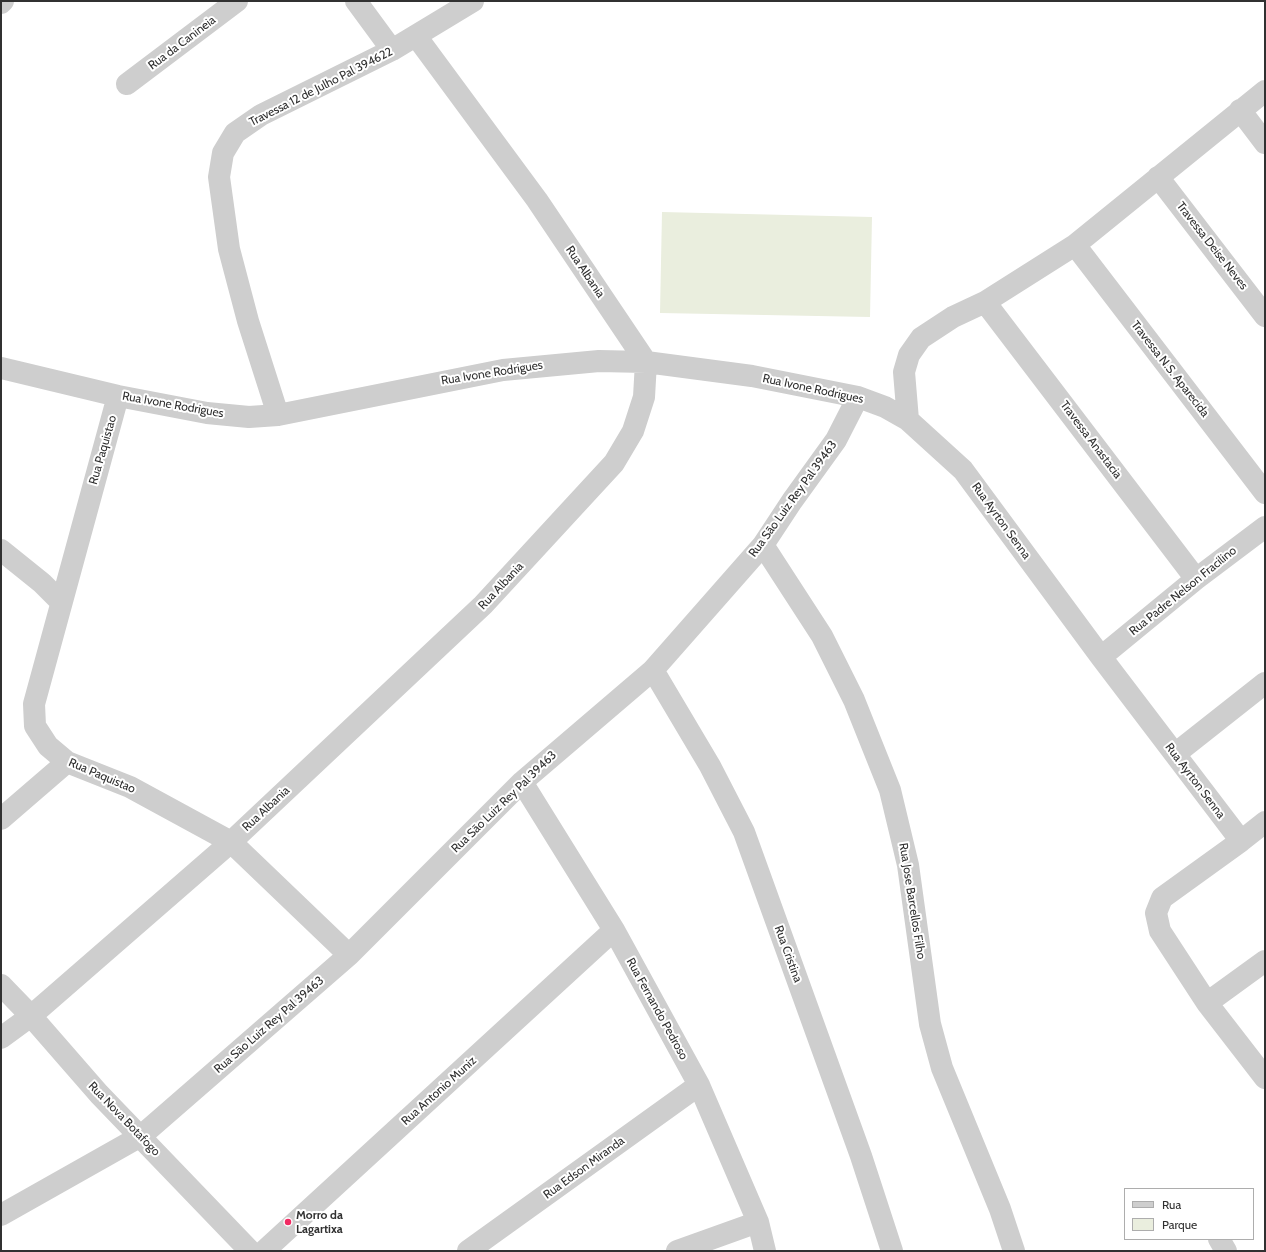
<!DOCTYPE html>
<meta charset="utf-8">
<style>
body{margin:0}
#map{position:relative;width:1266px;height:1252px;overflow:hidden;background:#fff;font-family:Cabin,sans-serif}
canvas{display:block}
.frame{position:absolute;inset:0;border:2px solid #313131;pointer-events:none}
.legend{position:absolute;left:1124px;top:1188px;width:130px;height:52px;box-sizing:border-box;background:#fff;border:1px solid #adadad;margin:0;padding:5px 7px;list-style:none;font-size:12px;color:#313131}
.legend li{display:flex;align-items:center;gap:8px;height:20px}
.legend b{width:20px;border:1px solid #adadad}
</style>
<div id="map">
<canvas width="1266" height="1252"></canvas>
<div class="frame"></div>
<ul class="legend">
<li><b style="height:5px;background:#cecece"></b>Rua</li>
<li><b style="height:11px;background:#eaeede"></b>Parque</li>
</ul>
</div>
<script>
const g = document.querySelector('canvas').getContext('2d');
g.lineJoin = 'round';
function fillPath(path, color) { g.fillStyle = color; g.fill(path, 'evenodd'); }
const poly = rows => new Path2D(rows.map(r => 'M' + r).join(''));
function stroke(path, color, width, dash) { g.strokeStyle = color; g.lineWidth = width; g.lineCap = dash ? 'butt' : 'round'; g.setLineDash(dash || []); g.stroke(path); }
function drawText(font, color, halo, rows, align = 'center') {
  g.font = font + ' Cabin,sans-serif'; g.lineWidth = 4; g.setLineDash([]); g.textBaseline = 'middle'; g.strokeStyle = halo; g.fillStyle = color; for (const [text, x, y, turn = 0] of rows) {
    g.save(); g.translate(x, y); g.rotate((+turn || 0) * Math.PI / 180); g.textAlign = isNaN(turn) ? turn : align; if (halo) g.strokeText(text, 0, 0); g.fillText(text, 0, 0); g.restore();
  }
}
fillPath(poly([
 [662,212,872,217,870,317,660,313]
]), '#eaeede');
stroke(poly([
 [356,1,392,50],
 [1,3,3,1],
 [127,84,237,1],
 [1240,110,1265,143],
 [1158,177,1265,316],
 [1075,245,1265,493],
 [985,302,1196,579],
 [1,368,118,396,207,413,249,417,278,415,503,370,599,361,646,362,752,376,858,397,885,407,908,420,963,470,1101,657,1241,841,1162,898,1156,913,1160,931,1207,1003,1265,1078],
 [118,396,34,704,35,726,48,746,67,762,130,787,231,842,349,955],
 [278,415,248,321,229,249,219,177,223,153,235,133,261,115,392,50,473,1],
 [908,420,904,372,909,355,921,338,953,317,985,302,1075,245,1265,91],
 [763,545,822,636,854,700,890,790,908,865,930,1024,942,1068,1000,1209,1014,1251],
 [1,550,42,583,61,602],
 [1101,657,1196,579,1265,527],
 [653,670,710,766,744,832,861,1156,892,1251],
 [1175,754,1265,683],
 [522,782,614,930,699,1085,758,1222,765,1251],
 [1,819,67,762],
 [1241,841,1265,822],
 [1,985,31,1016,99,1094,250,1251],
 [1207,1003,1265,961],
 [1,1038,31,1016,231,842,483,605,614,463,633,431,644,397,646,362,537,200,416,36],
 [1,1215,141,1136,349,955,522,782,653,670,763,545,792,501,836,440,858,397],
 [1219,1239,1226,1251],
 [264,1251,614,930],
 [468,1251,699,1085],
 [677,1251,758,1222]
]), '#cecece', 22);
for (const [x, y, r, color] of [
 [288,1222,4,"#f12a62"]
]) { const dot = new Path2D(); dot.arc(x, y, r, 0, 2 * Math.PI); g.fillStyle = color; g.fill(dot); stroke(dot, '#fff', 1.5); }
drawText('12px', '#313131', '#fff', [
 ["Rua da Canineia",182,43,-37],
 ["Travessa 12 de Julho Pal 394622",321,87,-27],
 ["Travessa Deise Neves",1212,246,52],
 ["Rua Albania",585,272,56],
 ["Travessa N.S. Aparecida",1170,369,52],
 ["Rua Ivone Rodrigues",492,373,-9],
 ["Rua Ivone Rodrigues",813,389,12],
 ["Rua Ivone Rodrigues",173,405,10],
 ["Travessa Anastacia",1091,440,53],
 ["Rua Paquistao",103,450,-74],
 ["Rua Sāo Luiz Rey Pal 39463",793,499,-54],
 ["Rua Ayrton Senna",1001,521,54],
 ["Rua Albania",501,586,-47],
 ["Rua Padre Nelson Fracilino",1183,591,-39],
 ["Rua Paquistao",102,776,23],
 ["Rua Ayrton Senna",1195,781,53],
 ["Rua Sāo Luiz Rey Pal 39463",504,802,-44],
 ["Rua Albania",266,809,-43],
 ["Rua Jose Barcellos Filho",912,901,81],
 ["Rua Cristina",788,954,70],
 ["Rua Fernando Pedroso",657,1009,61],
 ["Rua Sāo Luiz Rey Pal 39463",269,1025,-41],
 ["Rua Antonio Muniz",439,1091,-42],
 ["Rua Nova Botafogo",124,1119,46],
 ["Rua Edson Miranda",584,1168,-36]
]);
drawText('bold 12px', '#313131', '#fff', [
 ["Morro da",296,1215],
 ["Lagartixa",296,1229]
], 'left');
</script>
